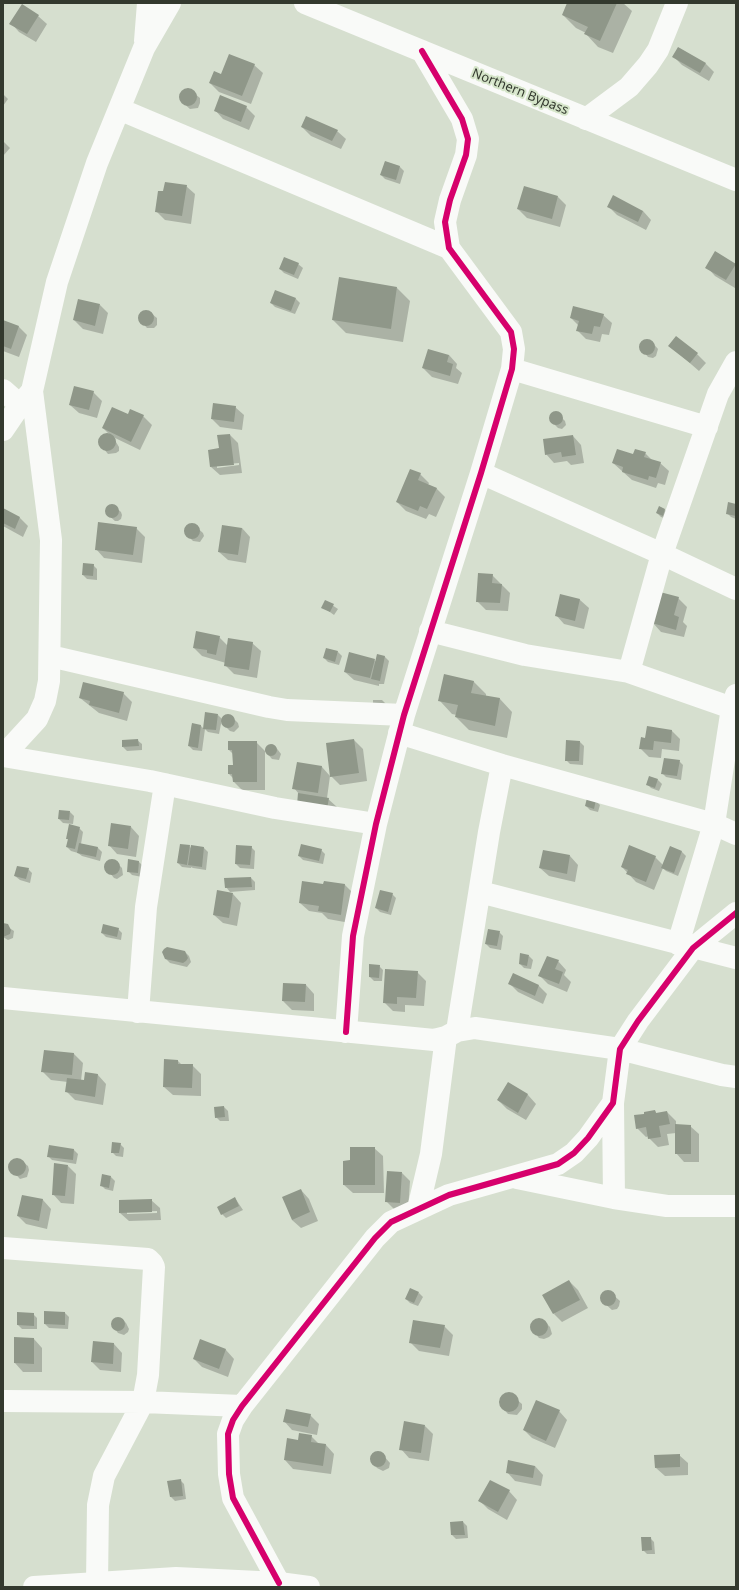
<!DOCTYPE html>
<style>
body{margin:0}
#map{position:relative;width:739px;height:1590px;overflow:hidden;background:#d6dfcf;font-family:"Noto Sans",sans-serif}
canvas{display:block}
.frame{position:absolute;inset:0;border:4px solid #33392e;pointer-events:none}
</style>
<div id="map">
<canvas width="739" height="1590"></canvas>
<div class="frame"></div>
</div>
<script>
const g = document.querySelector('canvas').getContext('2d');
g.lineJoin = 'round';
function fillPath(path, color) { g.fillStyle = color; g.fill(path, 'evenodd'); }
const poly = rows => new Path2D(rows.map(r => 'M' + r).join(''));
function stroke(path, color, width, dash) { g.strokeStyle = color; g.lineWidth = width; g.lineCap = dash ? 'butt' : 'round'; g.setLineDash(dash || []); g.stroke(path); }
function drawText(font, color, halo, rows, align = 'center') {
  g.font = font + ' "Noto Sans",sans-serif'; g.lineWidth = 4; g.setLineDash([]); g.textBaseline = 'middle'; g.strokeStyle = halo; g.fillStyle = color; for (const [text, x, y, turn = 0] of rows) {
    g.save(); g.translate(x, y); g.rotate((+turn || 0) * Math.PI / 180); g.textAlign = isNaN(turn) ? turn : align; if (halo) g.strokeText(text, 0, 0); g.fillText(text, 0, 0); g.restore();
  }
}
fillPath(poly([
 [568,3,623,3,632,11,613,53,598,47,586,34,586,33,576,28,563,15],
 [38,16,47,24,36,42,19,32,11,23],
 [679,48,706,64,714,72,709,81,682,65,674,57],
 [254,65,263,73,251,104,219,92,210,83,222,75],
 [189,89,200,98,200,103,198,108,190,109,182,102,180,94,184,90],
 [3,94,8,99,3,106],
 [246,107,255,116,249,130,223,119,215,110],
 [302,127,337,131,346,139,341,149,311,136],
 [3,141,10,148,3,156],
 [385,162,400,167,404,171,400,184,385,179,381,175],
 [186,186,195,194,191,224,165,220,156,211,164,192],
 [558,197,566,205,560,227,527,218,518,209],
 [609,207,643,211,651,220,646,230,617,215],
 [284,259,298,264,303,268,298,279,284,273,280,269],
 [735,264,736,285,735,288,715,276,707,267],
 [397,288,410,301,403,342,346,333,333,320],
 [296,299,300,303,295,314,275,307,271,303],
 [100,305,108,313,103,334,83,329,74,320],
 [144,311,148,311,157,318,157,325,154,328,147,328,140,320,141,314],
 [603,315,612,323,609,335,602,334,600,342,586,339,577,330,579,326,571,318],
 [3,321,19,327,27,335,19,357,3,351],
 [646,340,651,341,658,349,656,356,653,358,648,357,640,347,641,343],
 [670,346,697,354,706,363,699,371],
 [449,355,457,364,456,368,462,373,458,384,432,377,423,368],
 [93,392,102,401,97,418,79,413,70,405],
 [235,407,244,415,242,430,220,427,212,419],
 [553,413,557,413,565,421,566,425,562,429,558,428,550,420,550,416],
 [128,416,143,416,152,425,140,450,113,437,119,447,119,451,116,453,108,454,99,443,100,439,102,436,110,435,103,428],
 [230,435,238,443,242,473,220,475,211,467,220,449],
 [239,463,239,465,217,468,217,465],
 [573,436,581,445,584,463,571,465,567,461,554,463,546,454],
 [645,453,652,460,660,463,669,471,665,485,658,483,656,488,632,480,613,463,634,455],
 [420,474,429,483,428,485,436,488,445,497,436,517,429,514,426,519,406,511,397,502],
 [110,505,113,505,121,512,122,515,121,519,118,521,115,521,107,514,106,511,107,507],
 [736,505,736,519,731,517,727,513],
 [659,508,665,510,669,514,667,519,661,517,657,513],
 [3,509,20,518,28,526,23,537,3,526],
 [193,524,203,533,204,536,200,542,193,541,189,537,186,530,190,525],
 [136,528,145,537,142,563,104,558,96,549],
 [242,528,250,537,246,563,228,560,219,552],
 [93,565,97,569,97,580,87,579,83,575],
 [492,575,510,593,508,611,486,610,477,601],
 [561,595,580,600,589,608,584,629,564,624,556,615],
 [678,598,687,607,683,622,687,626,684,637,661,632,653,623],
 [326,601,338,609,334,615,323,607],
 [219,637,228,646,252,643,261,651,257,678,234,674,226,666,226,663,202,656,194,648],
 [338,652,342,656,339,665,328,662,324,658],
 [378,656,385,657,389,661,384,684,379,684,379,686,354,680,345,672,374,660,376,662],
 [473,681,486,694,486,697,500,699,512,712,507,738,469,730,456,717,457,715,452,714,440,701],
 [123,693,132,702,127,721,99,713,80,698],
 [373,700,382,700,386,704,373,709],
 [218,715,222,719,219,734,208,732,205,729,202,751,193,750,189,746,192,724,201,726,204,729],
 [227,715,231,716,238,723,239,727,234,732,230,731,223,724,223,720],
 [672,731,680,739,679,751,662,749,661,758,649,757,640,748,646,739],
 [137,740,142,744,142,750,127,751,123,747],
 [354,740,363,749,367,781,340,785,331,776],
 [256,742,265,751,265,790,242,790,234,782,234,779,229,774,229,766,234,766,233,754,229,750],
 [580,742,584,746,583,765,570,764,566,760],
 [272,744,275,746,281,754,279,760,272,759,265,751,266,748],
 [679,761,683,765,681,780,666,777,662,773],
 [298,763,322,767,330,776,327,798,337,807,336,817,299,794,294,788],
 [658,780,662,784,659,791,651,788,647,784],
 [596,801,600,805,598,812,590,810,586,806],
 [70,812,74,816,73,824,63,823,59,819],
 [131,827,139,836,136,857,117,854,109,845],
 [79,828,83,832,81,844,98,848,102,852,100,861,82,856,78,853,71,851,67,847,69,840,67,839],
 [189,846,191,848,204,848,208,852,206,870,193,868,191,867,191,868,182,867,178,863],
 [251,847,255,851,254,869,240,868,236,864],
 [671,847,682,852,686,856,678,876,666,871,663,868,654,890,636,882,622,867,655,857,663,865],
 [321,850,325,854,323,864,303,860,299,856],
 [570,856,578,865,575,882,549,876,540,868],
 [129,860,139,862,143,866,142,877,132,875,128,871],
 [111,861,118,864,122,868,123,875,117,879,114,878,106,868,108,862],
 [28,869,32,873,30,883,20,880,15,876],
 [251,878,255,882,255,890,230,892,226,887],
 [324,883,345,885,354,894,350,923,328,919,322,913,309,911,300,903,324,886],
 [233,894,241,903,237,926,223,923,214,915],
 [392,894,396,898,391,915,380,912,376,908],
 [3,924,14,931,13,938,8,940,3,937],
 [118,929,122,933,121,940,106,937,102,933],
 [499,932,503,936,501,950,490,948,486,944],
 [185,952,189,956,191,962,187,967,170,963,166,959],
 [529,956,533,960,531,969,524,968,520,964],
 [558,961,566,970,564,975,571,982,567,992,548,984,540,976],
 [379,966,383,970,382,981,374,981,370,977],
 [417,972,426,981,424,1006,405,1005,405,1012,393,1011,384,1002],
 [514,975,539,986,547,994,543,1004,518,992,510,984],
 [306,985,314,994,314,1011,292,1010,283,1001],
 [45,1051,74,1054,83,1063,81,1081,85,1082,86,1073,98,1075,106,1084,103,1105,75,1100,67,1092,68,1082,51,1080,42,1071],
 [178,1061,182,1065,192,1065,201,1074,201,1096,173,1095,164,1087],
 [508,1083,528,1095,536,1104,526,1120,507,1109,498,1100],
 [224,1107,228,1111,229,1121,220,1121,216,1117],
 [655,1111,657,1114,667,1112,676,1121,676,1125,690,1126,699,1134,699,1162,684,1162,676,1153,676,1133,667,1134,669,1145,658,1147,649,1138,649,1136,646,1137,637,1128,646,1114],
 [120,1144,124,1148,123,1157,116,1156,112,1152],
 [374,1148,383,1156,384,1193,353,1193,344,1185,351,1161],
 [74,1150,78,1154,76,1164,52,1160,48,1156],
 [16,1159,20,1160,28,1166,29,1170,27,1177,20,1179,10,1168,12,1161],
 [68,1166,76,1174,74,1204,61,1203,53,1194],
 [402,1173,410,1181,408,1211,395,1210,386,1201],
 [111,1177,115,1181,113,1191,105,1189,101,1185],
 [301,1190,309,1199,318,1221,301,1228,292,1220],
 [22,1196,43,1200,51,1209,47,1229,26,1224,18,1216],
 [235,1198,243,1210,226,1218,222,1214],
 [151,1200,160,1208,161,1220,129,1221,120,1213],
 [157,1211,157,1213,127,1214,127,1212],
 [569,1281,578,1290,588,1308,562,1322,554,1314],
 [606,1292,610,1292,620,1301,619,1306,617,1309,612,1310,602,1301,602,1295],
 [419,1293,423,1297,418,1306,410,1303,406,1299],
 [65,1313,69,1317,68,1329,49,1328,45,1324],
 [33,1314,37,1318,37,1329,22,1329,18,1325],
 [118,1318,122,1319,126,1323,129,1329,128,1332,124,1335,118,1333,112,1325,113,1321],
 [542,1319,550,1327,552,1334,549,1337,544,1339,539,1338,535,1333,532,1326,534,1321],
 [444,1326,453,1335,449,1356,419,1351,410,1342],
 [15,1338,34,1339,42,1348,42,1372,23,1372,15,1363],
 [200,1340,226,1350,234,1359,228,1377,202,1367,194,1359],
 [114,1344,122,1353,121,1372,100,1370,92,1362],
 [510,1394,522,1404,522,1409,517,1415,508,1414,500,1405,501,1399,505,1395],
 [559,1411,567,1420,555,1448,532,1438,524,1430],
 [310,1415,319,1424,317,1435,292,1430,284,1421],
 [425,1426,433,1434,429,1461,409,1458,401,1449],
 [311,1436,319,1444,326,1445,334,1454,331,1474,293,1469,285,1460],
 [379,1453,383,1455,390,1463,389,1468,383,1471,377,1468,373,1463,372,1459,373,1455],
 [679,1455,688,1463,688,1475,665,1476,656,1468],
 [535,1466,543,1475,541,1486,515,1481,507,1472],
 [3,1468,4,1469,3,1487],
 [180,1480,184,1484,186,1499,175,1501,171,1497],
 [509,1491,517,1500,507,1520,488,1509,480,1501],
 [463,1522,467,1526,468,1538,456,1539,452,1535,451,1523],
 [650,1538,654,1542,655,1554,647,1554,643,1550]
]), '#0003');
fillPath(poly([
 [567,3,617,3,600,41,584,34,588,27,562,15],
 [22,4,39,15,27,34,9,24],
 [678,47,706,63,700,73,672,57],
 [229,54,255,64,242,96,209,83,214,71,221,74],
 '179 97a9 9 0 1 1 18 0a9 9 0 1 1-18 0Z',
 [220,95,247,106,241,122,214,111],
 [306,116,338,130,332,141,301,127],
 [385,161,400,166,396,180,380,175],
 [165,182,187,185,182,216,155,212,158,191,163,191],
 [524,186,558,196,552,219,517,209],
 [613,195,643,211,638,222,607,207],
 [715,251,736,264,726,280,705,268],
 [284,257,299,263,294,275,279,269],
 [339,277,397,287,391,329,332,320],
 [275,290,296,298,291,311,270,303],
 [78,299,100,304,95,326,73,320],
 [573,306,604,314,600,327,594,326,592,334,576,331,579,321,570,318],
 '138 318a8 8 0 1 1 16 0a8 8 0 1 1-16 0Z',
 [3,320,19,326,11,349,3,346],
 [676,336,698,353,690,363,668,346],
 '639 347a8 8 0 1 1 16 0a8 8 0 1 1-16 0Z',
 [428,349,449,355,447,362,453,364,450,376,422,368],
 [74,386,94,391,89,410,69,405],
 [213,403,236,406,234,422,211,419],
 [112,407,128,414,130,409,144,415,131,442,102,428],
 '549 418a7 7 0 1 1 14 0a7 7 0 1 1-14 0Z',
 '98 442a9 9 0 1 1 18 0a9 9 0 1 1-18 0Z',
 [230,434,234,465,210,467,208,450,219,448,217,435],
 [573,435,576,455,562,457,561,452,545,455,543,439],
 [617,449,633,454,635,449,646,452,644,457,661,462,656,478,649,476,648,480,622,472,623,467,612,463],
 [410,469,421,473,418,480,437,488,427,509,420,506,418,511,396,502],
 [728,502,736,504,736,516,726,514],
 '105 511a7 7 0 1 1 14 0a7 7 0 1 1-14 0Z',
 [659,506,665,509,663,516,656,513],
 [3,508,20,517,15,529,3,523],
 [98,522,137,527,133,555,95,550],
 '184 531a8 8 0 1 1 16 0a8 8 0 1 1-16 0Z',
 [222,525,242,528,238,555,218,552],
 [83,563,94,564,93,576,82,575],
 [478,573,493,574,492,583,502,584,500,603,476,602],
 [660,592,679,597,674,615,679,617,676,630,652,623],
 [560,594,580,599,575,621,555,616],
 [325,600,334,604,330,612,321,608],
 [196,631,220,636,216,655,207,653,207,650,193,648],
 [228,638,253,642,249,670,224,666],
 [326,648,338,651,335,662,323,658],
 [349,652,375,659,370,678,344,672],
 [377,654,385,656,380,681,371,679],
 [444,674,474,681,471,693,500,698,495,726,455,717,458,705,438,701],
 [83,682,124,692,119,713,89,705,90,701,79,698],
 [205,712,218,714,216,730,203,729],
 '221 721a7 7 0 1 1 14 0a7 7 0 1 1-14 0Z',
 [192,723,201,725,198,748,188,746],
 [647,726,672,730,671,743,654,741,653,750,639,749,641,737,645,738],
 [138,739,139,746,122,747,122,740],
 [354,739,359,773,330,777,326,743],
 [566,740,580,741,579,761,565,761],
 [228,741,257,741,257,782,233,782,232,774,228,774,228,765,233,765,232,750,228,750],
 '265 750a6 6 0 1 1 12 0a6 6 0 1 1-12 0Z',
 [664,758,680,760,677,776,661,774],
 [297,762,322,766,318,793,292,789],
 [649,776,658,779,655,788,646,785],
 [298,793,329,798,327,809,297,805],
 [587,798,596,800,594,809,585,806],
 [59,810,70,811,69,820,58,819],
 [111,823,131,826,128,849,108,846],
 [69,824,80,827,75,849,66,847,68,839,66,839],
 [79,843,98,847,96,857,77,853],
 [180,844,190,845,187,865,177,863],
 [301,844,322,849,319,861,298,856],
 [191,845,204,847,202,867,188,865],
 [236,845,252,846,250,865,235,864],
 [629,845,656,856,646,882,626,874,628,870,621,867],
 [670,846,682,851,674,873,661,868],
 [543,850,570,855,567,874,539,868],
 [128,859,139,861,138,873,127,872],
 '104 867a8 8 0 1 1 16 0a8 8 0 1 1-16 0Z',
 [17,866,29,868,26,879,14,876],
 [251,877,252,887,225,888,224,878],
 [302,881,323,884,324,881,345,884,341,915,318,911,319,906,299,903],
 [217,890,233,893,229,918,213,915],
 [380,890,393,893,388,912,375,908],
 [3,923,8,924,11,930,10,934,3,937],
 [103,924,119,928,117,937,101,933],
 [488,929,500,931,497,946,485,944],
 [167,947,185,951,188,958,186,961,183,963,165,959,162,952,164,949],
 [520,953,529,955,527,966,519,964],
 [547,956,559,960,555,969,563,972,559,984,538,976],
 [369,964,380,965,379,978,369,977],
 [385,969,418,971,416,998,397,997,397,1004,383,1003],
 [513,973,539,985,535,996,508,984],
 [283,983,306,984,305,1002,282,1001],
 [44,1050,74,1053,72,1075,41,1072],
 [164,1059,178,1060,178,1064,193,1064,192,1088,163,1087],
 [85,1072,98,1074,95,1097,65,1092,67,1078,84,1080],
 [508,1082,528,1094,518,1113,497,1100],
 [224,1106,225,1117,215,1118,214,1107],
 [655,1110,656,1113,667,1111,670,1124,659,1126,661,1137,648,1139,646,1127,636,1129,634,1115,644,1114,644,1112],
 [675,1124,691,1125,691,1154,675,1154],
 [112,1142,121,1143,119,1153,111,1153],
 [49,1145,74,1149,73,1160,47,1157],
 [350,1147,375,1147,375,1185,343,1185,343,1161,350,1160],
 '8 1167a9 9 0 1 1 18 0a9 9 0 1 1-18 0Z',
 [54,1163,68,1165,65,1196,52,1195],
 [387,1171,402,1172,400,1203,385,1202],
 [102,1174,111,1176,109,1188,100,1186],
 [301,1189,310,1212,292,1220,282,1197],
 [22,1195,43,1199,39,1221,17,1216],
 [235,1197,239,1206,221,1215,217,1207],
 [152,1199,152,1212,119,1213,119,1200],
 [569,1280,580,1300,553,1314,542,1295],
 [410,1288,419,1292,414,1303,405,1299],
 '600 1298a8 8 0 1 1 16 0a8 8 0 1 1-16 0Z',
 [44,1311,65,1312,65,1325,44,1324],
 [17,1312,34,1313,34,1326,17,1325],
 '111 1324a7 7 0 1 1 14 0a7 7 0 1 1-14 0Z',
 '530 1327a9 9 0 1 1 18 0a9 9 0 1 1-18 0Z',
 [413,1320,445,1325,440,1348,409,1343],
 [14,1337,34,1338,34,1364,14,1363],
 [200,1339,226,1349,219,1369,193,1359],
 [93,1341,114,1343,113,1364,91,1362],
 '499 1402a10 10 0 1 1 20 0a10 10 0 1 1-20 0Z',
 [536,1400,560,1410,546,1441,523,1430],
 [286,1409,311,1414,308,1427,283,1422],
 [404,1421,425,1425,421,1453,399,1450],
 [299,1433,312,1435,311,1442,326,1444,323,1466,284,1460,287,1438,298,1440],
 '370 1459a8 8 0 1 1 16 0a8 8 0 1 1-16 0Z',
 [680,1454,680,1467,655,1468,654,1455],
 [508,1460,535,1466,533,1478,506,1473],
 [181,1479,183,1496,170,1497,167,1481],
 [490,1480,510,1490,498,1512,478,1501],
 [463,1521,465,1535,451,1535,450,1522],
 [641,1537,651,1537,652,1550,642,1551]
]), '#8f9789');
stroke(poly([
 [305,3,736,180],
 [145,41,148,3],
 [119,109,449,248],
 [586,119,629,87,648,65,658,50,677,3],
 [512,369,707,427],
 [3,390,20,405],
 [3,430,20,405,32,391],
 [481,473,662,554,736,589],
 [430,631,525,655,629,672,732,708],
 [50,656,269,707,287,710,404,715],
 [629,672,662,554,718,394,736,362],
 [399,733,502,765,714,824,736,834],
 [3,756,37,719,45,701,49,681,51,540,32,391,57,282,97,163,144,48,170,3],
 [3,756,150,781,275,808,376,824],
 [480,892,736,958],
 [678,944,714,824,732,708,736,695],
 [3,998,434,1040,446,1037,457,1031,475,1028,620,1049,722,1075,736,1077],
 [138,1012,146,907,165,784],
 [457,1031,489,832,502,765],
 [346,1032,353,936,376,824,404,715,481,473,512,369,514,349,511,332,449,248,445,222,450,200,466,155,468,139,462,119,422,51],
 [613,1103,614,1198],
 [517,1178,614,1198,667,1206,736,1206],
 [418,1209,431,1154,446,1037],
 [3,1248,148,1259,152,1263,154,1267,148,1375,143,1402,104,1476,98,1505,97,1583],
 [3,1401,143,1402,242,1406],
 [279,1583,233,1498,229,1474,228,1434,233,1420,242,1406,375,1238,391,1222,449,1195,558,1164,574,1153,588,1138,613,1103,620,1049,638,1021,693,948,736,913]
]), '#f9faf8', 22);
stroke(poly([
 [34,1587,176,1578,279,1583,309,1587]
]), '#f9faf8', 22);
stroke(poly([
 [346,1032,353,936,376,824,404,715,481,473,512,369,514,349,511,332,449,248,445,222,450,200,466,155,468,139,462,119,422,51],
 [279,1583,233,1498,229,1474,228,1434,233,1420,242,1406,375,1238,391,1222,449,1195,558,1164,574,1153,588,1138,613,1103,620,1049,638,1021,693,948,736,913]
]), '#d6006c', 6);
drawText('13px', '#33392e', '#d5e5c9', [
 ["Northern Bypass",520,92,22]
]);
</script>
